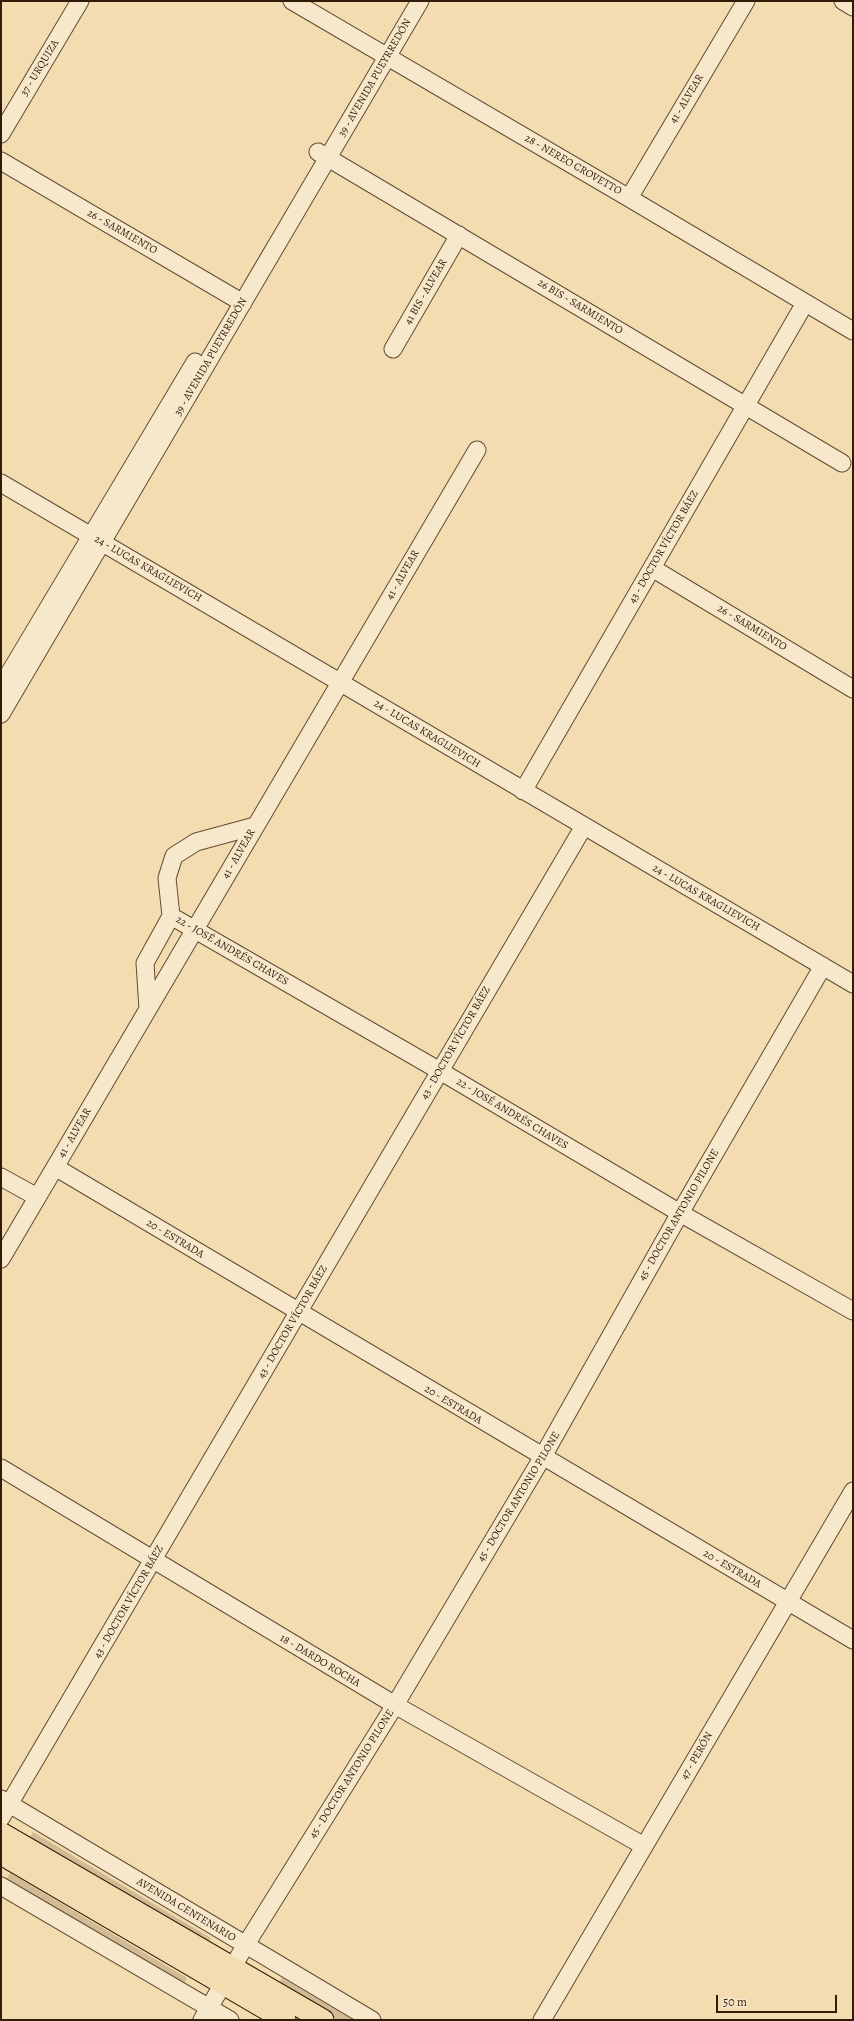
<!DOCTYPE html>
<meta charset="utf-8">
<style>
body{margin:0}
#map{position:relative;width:854px;height:2021px;overflow:hidden;background:#f3dcb0;font-family:Alegreya,serif}
canvas{display:block}
.frame{position:absolute;inset:0;border:2px solid #301c09;pointer-events:none}
.scale{position:absolute;left:716px;top:1995px;width:121px;height:18px;box-sizing:border-box;border:2px solid #301c09;border-top:0;padding-left:5px;font-size:12px;line-height:14px;white-space:nowrap;color:#301c09;-webkit-text-stroke:3px #f7e8cc;paint-order:stroke}
</style>
<div id="map">
<canvas width="854" height="2021"></canvas>
<div class="frame"></div>
<div class="scale">50 m</div>
</div>
<script>
const g = document.querySelector('canvas').getContext('2d');
g.lineJoin = 'round';
function fillPath(path, color) { g.fillStyle = color; g.fill(path, 'evenodd'); }
const poly = rows => new Path2D(rows.map(r => 'M' + r).join(''));
function stroke(path, color, width, dash) { g.strokeStyle = color; g.lineWidth = width; g.lineCap = dash ? 'butt' : 'round'; g.setLineDash(dash || []); g.stroke(path); }
function drawText(font, color, halo, rows, align = 'center') {
  g.font = font + ' Alegreya,serif'; g.lineWidth = 3; g.setLineDash([]); g.textBaseline = 'middle'; g.strokeStyle = halo; g.fillStyle = color; for (const [text, x, y, turn = 0] of rows) {
    g.save(); g.translate(x, y); g.rotate((+turn || 0) * Math.PI / 180); g.textAlign = isNaN(turn) ? turn : align; if (halo) g.strokeText(text, 0, 0); g.fillText(text, 0, 0); g.restore();
  }
}
fillPath(poly([
 [372,64,375,66,335,137,331,135],
 [313,166,317,168,248,283,244,281],
 [33,1832,211,1938,206,1945,29,1839],
 [10,1873,187,1978,183,1986,6,1880],
 [282,1978,354,2020,338,2020,278,1984]
]), '#d2bb94');
const minor = poly([
 [292,1,629,198,853,331],
 [843,1,853,7],
 [1,134,80,1],
 [318,152,842,463],
 [1,161,243,303],
 [629,198,746,1],
 [393,349,459,235],
 [1,483,853,984],
 [652,568,853,689],
 [1,687,195,362],
 [1,714,420,1],
 [523,791,805,303],
 [171,916,440,1071,680,1213,853,1311],
 [148,1009,145,963,171,916,167,878,174,856,196,842,255,826],
 [55,1167,853,1640],
 [1,1177,37,1197],
 [1,1259,477,450],
 [1,1468,395,1705,644,1846],
 [1,1799,372,2020],
 [1,1818,584,826],
 [1,1886,230,2020],
 [202,2020,245,1946,395,1705,542,1458,680,1213,823,966],
 [542,2020,853,1491]
]);
const major = poly([
 [1,1833,323,2020],
 [1,1854,285,2020]
]);
stroke(minor, '#614c33', 19);
stroke(major, '#301c09', 23);
stroke(minor, '#f7e8cc', 17);
stroke(major, '#f3dcb0', 21);
drawText('11px', '#301c09', '#f7e8cc', [
 ["37 - URQUIZA",40,68,-59],
 ["39 - AVENIDA PUEYRREDÓN",375,78,-60],
 ["41 - ALVEAR",687,99,-59],
 ["28 - NEREO CROVETTO",573,165,30],
 ["26 - SARMIENTO",122,232,30],
 ["41 BIS - ALVEAR",426,292,-60],
 ["26 BIS - SARMIENTO",580,307,31],
 ["39 - AVENIDA PUEYRREDÓN",211,357,-60],
 ["43 - DOCTOR VÍCTOR BÁEZ",664,547,-60],
 ["24 - LUCAS KRAGLIEVICH",148,569,30],
 ["41 - ALVEAR",403,575,-60],
 ["26 - SARMIENTO",752,628,31],
 ["24 - LUCAS KRAGLIEVICH",427,734,31],
 ["41 - ALVEAR",239,854,-60],
 ["24 - LUCAS KRAGLIEVICH",706,898,30],
 ["22 - JOSÉ ANDRÉS CHAVES",232,951,30],
 ["43 - DOCTOR VÍCTOR BÁEZ",456,1043,-60],
 ["22 - JOSÉ ANDRÉS CHAVES",512,1114,31],
 ["41 - ALVEAR",75,1133,-60],
 ["45 - DOCTOR ANTONIO PILONE",679,1215,-60],
 ["20 - ESTRADA",175,1239,31],
 ["43 - DOCTOR VÍCTOR BÁEZ",293,1322,-60],
 ["20 - ESTRADA",453,1405,31],
 ["45 - DOCTOR ANTONIO PILONE",519,1497,-59],
 ["20 - ESTRADA",732,1569,30],
 ["43 - DOCTOR VÍCTOR BÁEZ",129,1602,-60],
 ["18 - DARDO ROCHA",320,1661,31],
 ["47 - PERÓN",697,1756,-60],
 ["45 - DOCTOR ANTONIO PILONE",352,1774,-58],
 ["AVENIDA CENTENARIO",186,1910,31]
]);
</script>
